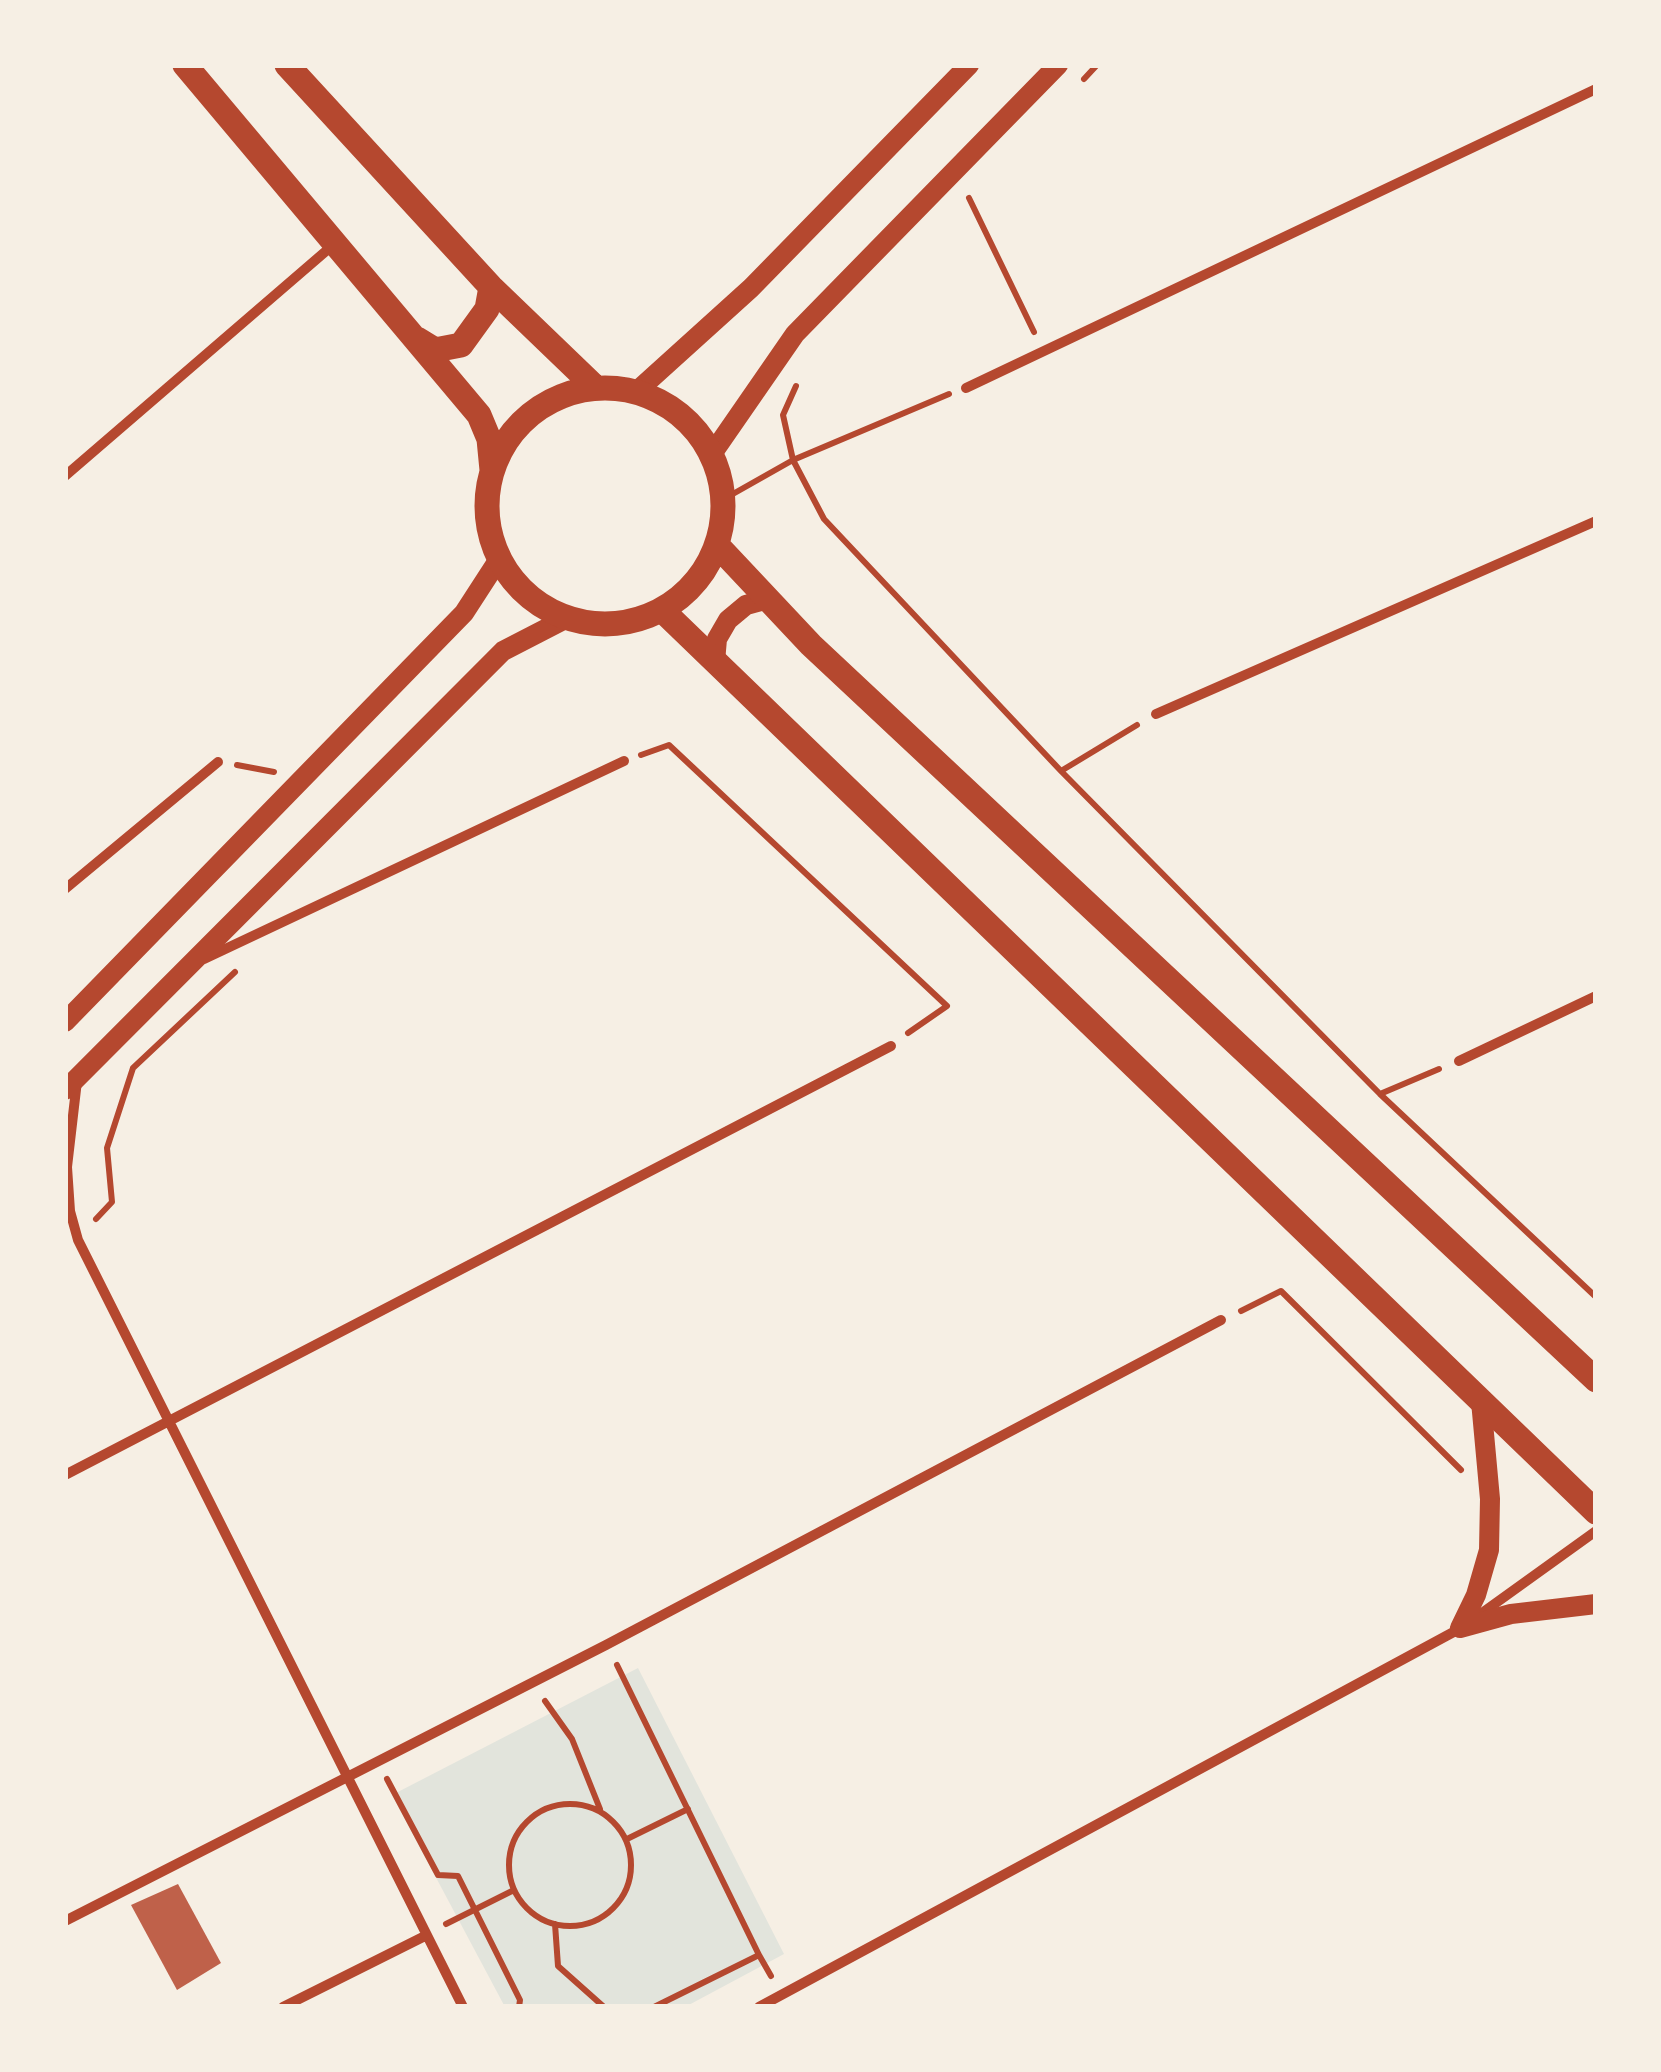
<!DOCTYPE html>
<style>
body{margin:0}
#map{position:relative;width:1661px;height:2072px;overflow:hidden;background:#f6efe4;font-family:Ubuntu,sans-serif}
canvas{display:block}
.frame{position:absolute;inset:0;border:68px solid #f6efe4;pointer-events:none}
</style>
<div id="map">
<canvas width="1661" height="2072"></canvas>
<div class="frame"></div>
</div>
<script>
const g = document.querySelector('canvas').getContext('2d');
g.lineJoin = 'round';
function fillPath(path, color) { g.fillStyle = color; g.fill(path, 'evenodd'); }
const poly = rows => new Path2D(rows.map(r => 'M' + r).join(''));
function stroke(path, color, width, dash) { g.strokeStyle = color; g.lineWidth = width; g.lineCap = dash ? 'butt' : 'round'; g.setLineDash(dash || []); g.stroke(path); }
fillPath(poly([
 [638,1668,784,1954,685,2007,505,2007,392,1795]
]), '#e2e4dc');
fillPath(poly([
 [178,1884,221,1963,177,1990,131,1905]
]), '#bf614a');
stroke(poly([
 [1084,79,1097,65],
 [969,198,1034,332],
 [796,386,783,415,793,460,824,519,1061,771,1380,1094,1596,1297],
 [724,499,793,460,949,394],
 [641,755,669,745,947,1006,908,1033],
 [237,765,274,772],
 [1061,771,1137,725],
 [1380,1094,1439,1069],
 [96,1219,112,1202,107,1148,133,1068,235,972],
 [1241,1311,1281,1291,1461,1470],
 [617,1665,759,1955,654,2007],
 [545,1701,572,1739,600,1809],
 [387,1779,438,1875,458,1876,520,2000,519,2007],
 '509 1865a61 61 0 1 1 122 0a61 61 0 1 1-122 0Z',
 [627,1839,688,1809],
 [446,1924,512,1891],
 [555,1924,558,1966,604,2007],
 [759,1955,771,1976]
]), '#b5482f', 6);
stroke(poly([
 [966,388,1596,89],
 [65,476,333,245],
 [1156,714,1596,521],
 [65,889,218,762],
 [204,959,624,761],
 [1459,1061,1596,996],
 [77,1081,67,1167,70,1211,78,1240,463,2007],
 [65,1475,891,1046],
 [1475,1618,1596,1531],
 [65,1921,606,1645,1221,1320],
 [283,2007,425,1936],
 [759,2007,1461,1628]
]), '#b5482f', 10);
stroke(poly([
 [636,392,751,288,969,65],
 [712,454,795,334,1058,65],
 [715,662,717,639,728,620,746,605,768,599],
 [65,1022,464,613,499,559],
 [65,1090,503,651,567,618],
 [1460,1628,1476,1595,1489,1550,1490,1499,1481,1401],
 [1460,1628,1511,1614,1596,1604]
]), '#b5482f', 20);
stroke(poly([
 [185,65,479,415,489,439,492,470],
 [287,65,491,287,596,388],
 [417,339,435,350,461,345,487,309,491,287],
 '487 506a118 118 0 1 1 236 0a118 118 0 1 1-236 0Z',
 [717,545,811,645,1596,1380],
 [662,610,1596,1512]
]), '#b5482f', 25);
</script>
